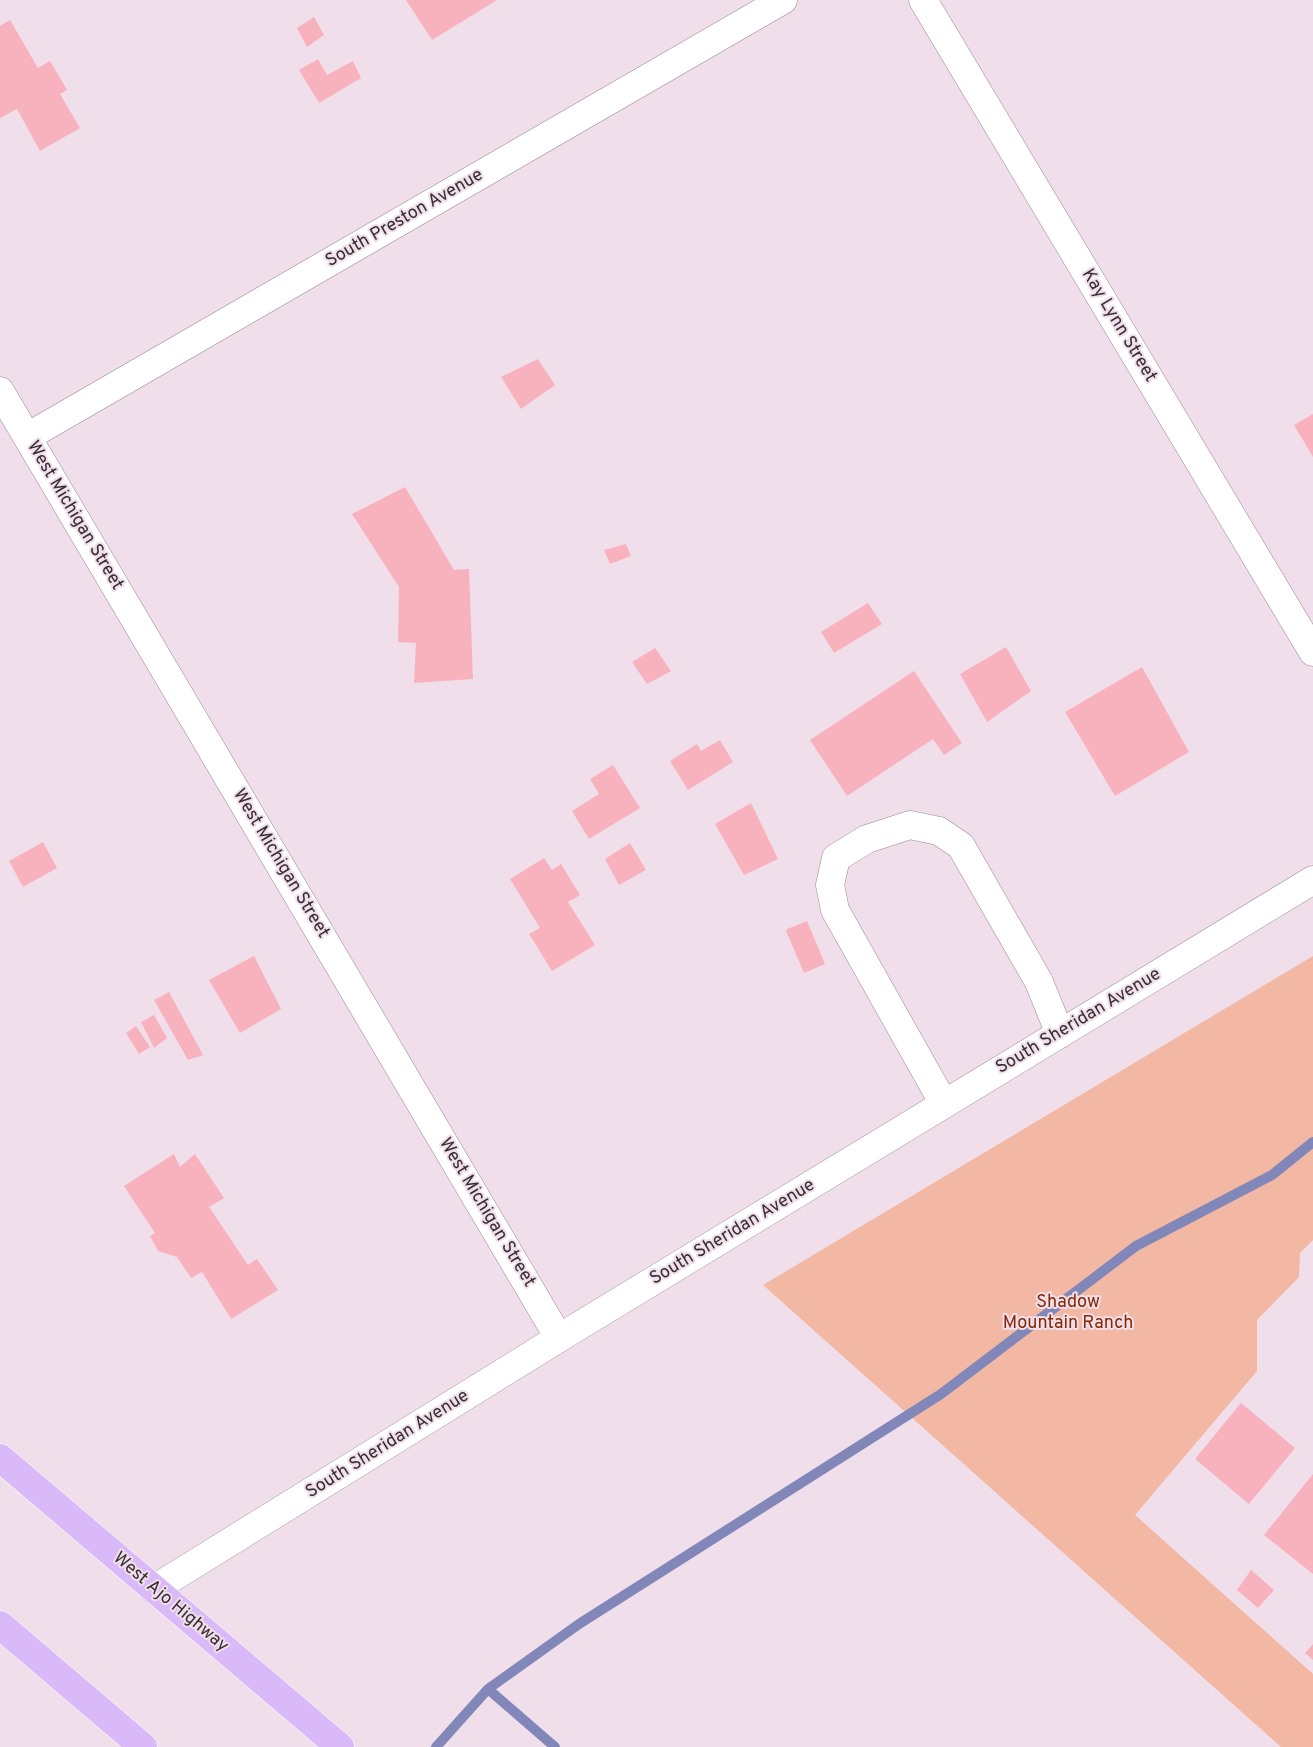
<!DOCTYPE html>
<style>
body{margin:0}
canvas{display:block;background:#f0deea}
</style>
<canvas width="1313" height="1747"></canvas>
<script>
const g = document.querySelector('canvas').getContext('2d');
g.lineJoin = 'round';
function fillPath(path, color) { g.fillStyle = color; g.fill(path, 'evenodd'); }
const poly = rows => new Path2D(rows.map(r => 'M' + r).join(''));
function stroke(path, color, width, dash) { g.strokeStyle = color; g.lineWidth = width; g.lineCap = dash ? 'butt' : 'round'; g.setLineDash(dash || []); g.stroke(path); }
function drawText(font, color, halo, rows, align = 'center') {
  g.font = font + ' Overpass,sans-serif'; g.lineWidth = 4; g.setLineDash([]); g.textBaseline = 'middle'; g.strokeStyle = halo; g.fillStyle = color; for (const [text, x, y, turn = 0] of rows) {
    g.save(); g.translate(x, y); g.rotate((+turn || 0) * Math.PI / 180); g.textAlign = isNaN(turn) ? turn : align; if (halo) g.strokeText(text, 0, 0); g.fillText(text, 0, 0); g.restore();
  }
}
fillPath(poly([
 [1313,956,1313,1240,1300,1253,1299,1277,1257,1320,1257,1371,1135,1515,1313,1674,1313,1747,1281,1747,763,1285]
]), '#f2b8a4');
stroke(poly([
 [488,1689,579,1624,941,1394,1136,1246,1272,1175,1313,1142],
 [436,1747,488,1689,555,1747]
]), '#8287ba', 10);
fillPath(poly([
 [406,0,497,0,432,40],
 [314,17,324,35,307,47,297,28],
 [10,20,38,68,50,61,67,90,60,94,80,128,40,151,17,109,0,118,0,26],
 [318,59,327,75,353,61,361,78,319,103,299,70],
 [538,359,555,385,521,409,501,377],
 [1313,414,1313,457,1294,425],
 [405,487,454,570,469,569,473,679,414,683,416,643,398,642,399,587,352,514],
 [626,544,631,556,610,564,604,550],
 [868,603,882,624,834,653,821,632],
 [1006,647,1031,691,987,722,960,674],
 [655,648,671,671,647,684,632,662],
 [1142,667,1189,752,1115,796,1065,712],
 [914,671,962,743,944,755,933,739,847,796,810,740],
 [720,740,733,762,688,790,670,761,697,744,701,751],
 [613,765,640,808,589,839,572,811,599,794,590,779],
 [751,803,778,859,744,875,715,824],
 [43,842,57,868,23,887,9,861],
 [630,843,646,870,619,885,605,859],
 [544,858,552,870,561,864,580,895,568,902,595,945,552,971,529,934,540,928,510,879],
 [807,921,825,964,804,973,786,931,787,929],
 [254,956,281,1009,240,1033,209,980],
 [169,992,203,1055,188,1060,154,1000],
 [154,1015,167,1038,154,1048,141,1022],
 [136,1026,150,1047,139,1054,126,1033],
 [174,1154,180,1167,195,1154,224,1198,209,1207,248,1265,257,1259,278,1290,231,1319,202,1272,191,1278,177,1257,158,1251,150,1236,155,1233,124,1186],
 [1241,1403,1295,1448,1249,1504,1195,1459],
 [1313,1474,1313,1574,1264,1535],
 [1251,1570,1274,1590,1258,1608,1237,1590],
 [1313,1644,1313,1660,1305,1653]
]), '#f8b2bd');
const minor = poly([
 [923,0,1313,652],
 [0,391,559,1338],
 [27,437,783,0],
 [944,1104,835,910,830,885,836,858,867,839,910,825,939,831,961,846,1039,982,1060,1034],
 [154,1589,559,1338,1313,880]
]);
const major = poly([
 [0,1458,340,1747],
 [0,1625,143,1747]
]);
stroke(minor, '#998994', 29);
stroke(major, '#fff', 29);
stroke(minor, '#fff', 28);
stroke(major, '#dab9f8', 28);
drawText('18px', '#342d31', '#f0deea', [
 ["South Preston Avenue",405,219,-30],
 ["Kay Lynn Street",1118,326,59],
 ["West Michigan Street",74,516,59],
 ["West Michigan Street",280,864,59],
 ["South Sheridan Avenue",1079,1022,-31],
 ["West Michigan Street",486,1213,59],
 ["South Sheridan Avenue",733,1233,-31],
 ["South Sheridan Avenue",388,1445,-32],
 ["West Ajo Highway",170,1603,40]
]);
drawText('18px', '#852901', '#f0deea', [
 ["Shadow",1068,1303],
 ["Mountain Ranch",1068,1324]
]);
</script>
